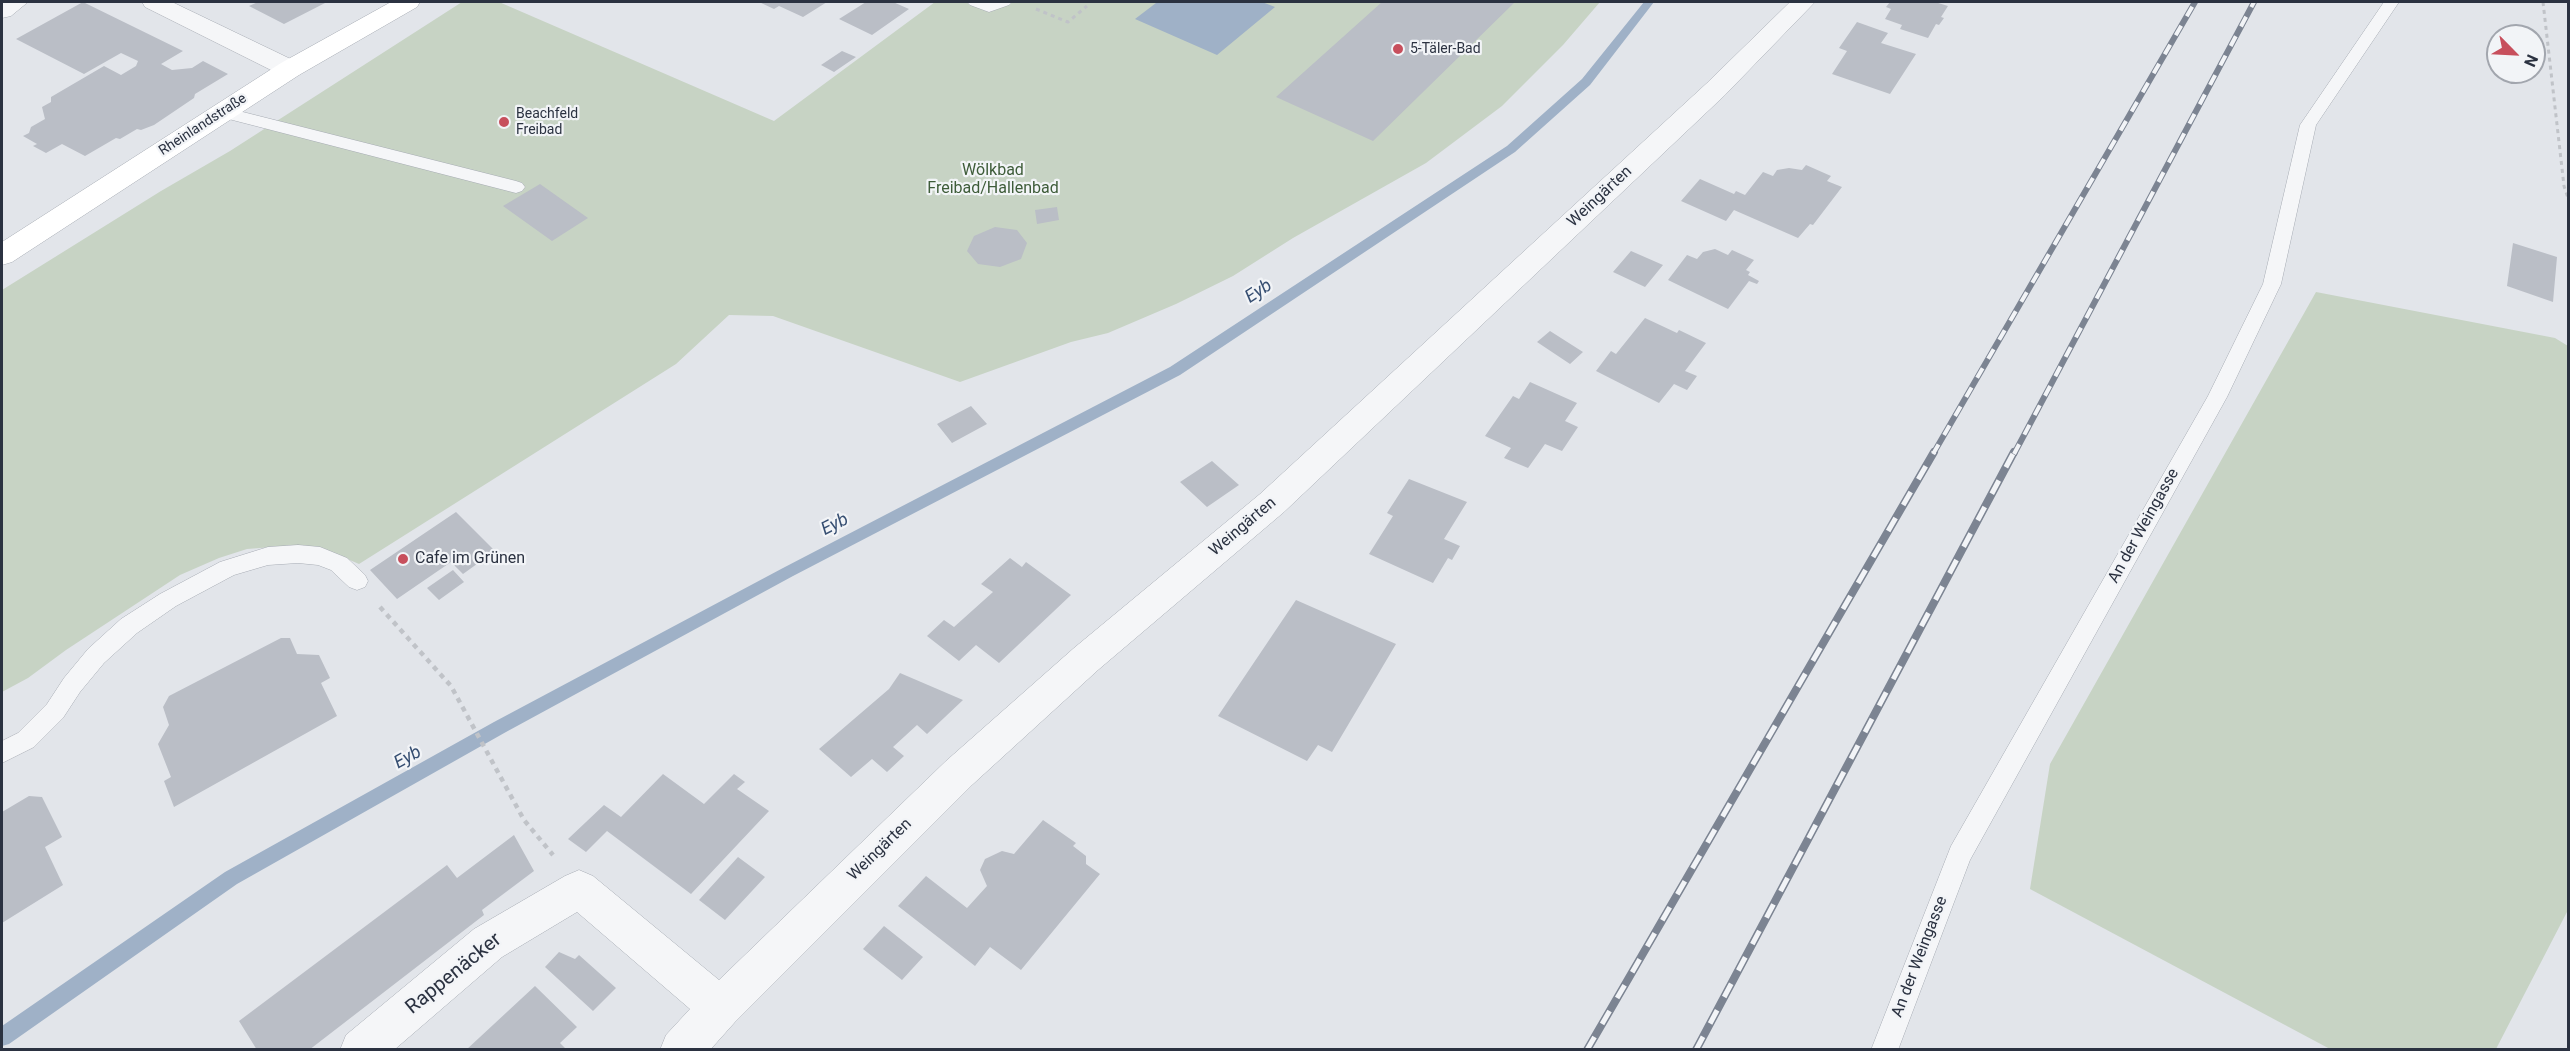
<!DOCTYPE html>
<meta charset="utf-8">
<style>
body{margin:0}
#map{position:relative;width:2570px;height:1051px;overflow:hidden;background:#e2e5ea;font-family:Roboto,sans-serif}
canvas{display:block}
.frame{position:absolute;inset:0;border:3px solid #2b3241;pointer-events:none}
.north{position:absolute;left:2486px;top:24px;width:60px;height:60px;box-sizing:border-box;background:#f2f4f7;border:2px solid #a2a6ae;border-radius:50%;rotate:114deg;font-size:16px;font-weight:700;line-height:24px;text-align:center;color:#2b3241}
.north::after{content:'';display:block;margin:auto;width:21px;height:27px;background:#c74f5c;clip-path:polygon(50% 0,100% 100%,50% 72%,0 100%)}
</style>
<div id="map">
<canvas width="2570" height="1051"></canvas>
<div class="frame"></div>
<div class="north">N</div>
</div>
<script>
const g = document.querySelector('canvas').getContext('2d');
g.lineJoin = 'round';
function fillPath(path, color) { g.fillStyle = color; g.fill(path, 'evenodd'); }
const poly = rows => new Path2D(rows.map(r => 'M' + r).join(''));
function stroke(path, color, width, dash) { g.strokeStyle = color; g.lineWidth = width; g.lineCap = dash ? 'butt' : 'round'; g.setLineDash(dash || []); g.stroke(path); }
function drawText(font, color, halo, rows, align = 'center') {
  g.font = font + ' Roboto,sans-serif'; g.lineWidth = 4.5; g.setLineDash([]); g.textBaseline = 'middle'; g.strokeStyle = halo; g.fillStyle = color; for (const [text, x, y, turn = 0] of rows) {
    g.save(); g.translate(x, y); g.rotate((+turn || 0) * Math.PI / 180); g.textAlign = isNaN(turn) ? turn : align; if (halo) g.strokeText(text, 0, 0); g.fillText(text, 0, 0); g.restore();
  }
}
fillPath(poly([
 [462,2,499,2,774,121,935,2,1600,2,1563,45,1502,106,1426,163,1293,238,1233,276,1176,304,1108,333,1071,342,960,382,773,316,729,315,676,364,359,564,322,548,299,545,247,549,219,558,180,575,66,650,28,678,2,692,2,290,161,191,230,151],
 [2316,292,2555,338,2568,346,2568,910,2496,1049,2330,1049,2030,889,2050,764]
]), '#c7d3c4');
fillPath(poly([
 [1154,2,1262,2,1275,7,1217,55,1135,19,1156,3]
]), '#9fb1c7');
fillPath(poly([
 [1644,2,1654,2,1590,85,1515,152,1180,375,793,576,506,732,237,884,9,1044,2,1046,2,1026,225,872,494,722,783,568,1170,367,1507,146,1582,79,1644,2]
]), '#9fb1c7');
fillPath(poly([
 [83,2,183,51,161,64,172,70,192,68,203,61,228,74,195,94,194,98,154,125,141,130,137,129,120,139,116,138,85,156,62,144,46,153,33,146,37,144,23,136,29,133,31,127,45,119,42,107,51,102,51,97,104,66,121,75,136,66,138,61,121,53,84,74,16,39],
 [258,2,327,2,284,24,249,6],
 [759,2,827,2,803,17,779,6,774,9],
 [866,2,893,2,909,9,872,35,839,19],
 [1382,2,1515,2,1373,141,1276,97],
 [1890,2,1935,2,1948,6,1941,17,1944,18,1939,25,1936,24,1928,38,1900,29,1902,25,1885,19,1891,9,1886,7],
 [1857,22,1888,33,1881,43,1916,54,1890,94,1832,74,1847,51,1839,48],
 [842,51,856,57,834,72,821,65],
 [1806,165,1831,176,1827,181,1842,187,1813,225,1810,224,1798,238,1734,210,1726,221,1681,201,1700,179,1734,194,1736,191,1745,195,1763,172,1773,176,1777,170,1789,168,1802,170],
 [540,184,588,218,552,241,503,206],
 [1057,207,1059,220,1037,224,1035,210],
 [995,227,1017,230,1027,243,1021,259,1000,267,978,264,967,251,974,236],
 [2513,243,2557,257,2553,302,2507,286],
 [1715,249,1728,255,1732,250,1754,260,1746,270,1750,272,1748,275,1759,281,1757,284,1749,281,1728,309,1668,280,1687,255,1697,259,1703,252],
 [1631,251,1663,265,1645,287,1613,272],
 [1645,318,1677,333,1679,330,1706,343,1685,371,1697,376,1687,390,1674,384,1659,403,1596,371,1611,351,1616,354],
 [1550,331,1583,352,1570,364,1537,342],
 [1530,382,1577,403,1565,421,1578,427,1562,451,1545,444,1528,468,1504,458,1511,448,1485,436,1513,396,1519,399],
 [971,406,987,424,952,443,937,424],
 [1212,461,1239,485,1207,507,1180,482],
 [1409,479,1467,502,1444,539,1460,546,1452,560,1448,558,1433,583,1369,554,1393,516,1387,513],
 [456,512,495,551,463,574,451,562,397,599,370,570],
 [1010,558,1022,567,1026,562,1071,595,999,663,976,645,959,661,927,636,944,620,954,627,993,592,981,584],
 [453,570,464,582,439,600,427,588],
 [1296,600,1396,644,1332,752,1318,745,1307,761,1218,716],
 [281,638,290,638,297,654,319,655,330,678,321,683,337,716,174,807,164,781,171,777,158,744,169,725,163,707,169,696],
 [900,673,963,700,927,734,917,725,893,747,904,756,887,772,872,759,851,777,819,749,889,689],
 [663,774,704,804,734,774,745,782,737,789,769,811,691,894,607,831,586,852,568,839,604,805,621,817],
 [29,796,42,797,62,837,45,847,63,885,2,923,2,812],
 [1043,820,1076,843,1073,846,1086,856,1086,864,1100,874,1021,970,990,947,975,966,898,906,926,876,967,908,987,886,980,870,985,859,1002,851,1014,854],
 [514,835,534,871,482,910,484,915,309,1050,257,1050,239,1021,447,865,457,878],
 [738,857,765,877,725,920,699,900],
 [884,926,923,957,902,980,863,949],
 [559,952,575,959,579,955,616,988,593,1011,545,967],
 [535,986,577,1027,560,1043,567,1050,466,1050]
]), '#babec6');
const service = poly([
 [967,2,1012,2,1009,5,989,12,970,5,967,2],
 [2384,2,2399,2,2316,125,2281,284,2227,397,1970,860,1898,1050,1871,1050,1951,846,2208,396,2263,284,2300,125,2384,2],
 [223,107,516,181,522,183,525,187,522,191,516,193,217,116,215,112,217,108,223,107],
 [298,545,320,547,347,558,365,575,368,581,365,587,357,590,349,587,331,570,318,565,298,563,268,565,234,575,176,606,137,633,104,663,80,692,63,718,34,747,2,763,2,741,18,733,47,704,64,678,88,649,121,619,160,594,220,562,268,547,298,545]
]);
const minor = poly([
 [2,2,28,2,11,16,2,18,2,2],
 [142,2,172,2,299,63,303,69,299,75,290,77,281,75,145,7,142,2],
 [1790,2,1815,2,1725,95,1284,512,1098,670,972,785,735,1022,710,1050,660,1050,666,1035,690,1009,577,912,502,957,394,1050,340,1050,346,1035,474,929,565,876,579,870,593,876,719,980,946,761,1074,648,1260,494,1707,83,1790,2]
]);
const secondary = poly([
 [391,2,420,2,417,7,299,75,12,262,2,265,2,242,281,63,391,2]
]);
stroke(service, '#a7acb4', 1);
stroke(minor, '#a7acb4', 1);
stroke(secondary, '#a7acb4', 1);
stroke(poly([
 [2543,2,2564,186,2568,198],
 [1036,9,1068,22,1087,6]
]), '#c0c3c8', 3, [4, 4]);
stroke(poly([
 [380,607,451,686,524,820,553,855]
]), '#c0c3c8', 4.5, [5, 5]);
fillPath(service, '#f5f6f8');
fillPath(minor, '#f5f6f8');
fillPath(secondary, '#fff');
const railFar1 = poly([
 [1933,454,2195,2],
 [2014,454,2254,2]
]);
const rail = poly([
 [1587,1050,1934,452],
 [1696,1050,2014,452]
]);
stroke(railFar1, '#7c8492', 6);
stroke(rail, '#7c8492', 8);
stroke(railFar1, '#f2f4f7', 4, [11]);
stroke(rail, '#f2f4f7', 5, [15]);
for (const [x, y, r, color] of [
 [1398,49,6,"#c74f5c"],
 [504,122,6,"#c74f5c"],
 [403,559,6,"#c74f5c"]
]) { const dot = new Path2D(); dot.arc(x, y, r, 0, 2 * Math.PI); g.fillStyle = color; g.fill(dot); stroke(dot, '#f2f4f7', 2); }
drawText('14px', '#2b3241', '#f2f4f7', [
 ["5-Täler-Bad",1410,49],
 ["Beachfeld",516,114],
 ["Freibad",516,130]
], 'left');
drawText('14px', '#2b3241', '#f2f4f7', [
 ["Rheinlandstraße",203,125,-33]
]);
drawText('16px', '#3e5c39', '#f2f4f7', [
 ["Wölkbad",993,171],
 ["Freibad/Hallenbad",993,189]
]);
drawText('16px', '#2b3241', '#f2f4f7', [
 ["Weingärten",1600,197,-43],
 ["An der Weingasse",2144,526,-61],
 ["Weingärten",1243,527,-40],
 ["Weingärten",880,850,-44],
 ["An der Weingasse",1920,957,-69]
]);
drawText('16px', '#2b3241', '#f2f4f7', [
 ["Cafe im Grünen",415,559]
], 'left');
drawText('italic 18px', '#374f72', '#f2f4f7', [
 ["Eyb",1259,292,-33],
 ["Eyb",835,525,-27],
 ["Eyb",408,758,-29]
]);
drawText('20px', '#2b3241', '#f2f4f7', [
 ["Rappenäcker",454,974,-39]
]);
</script>
